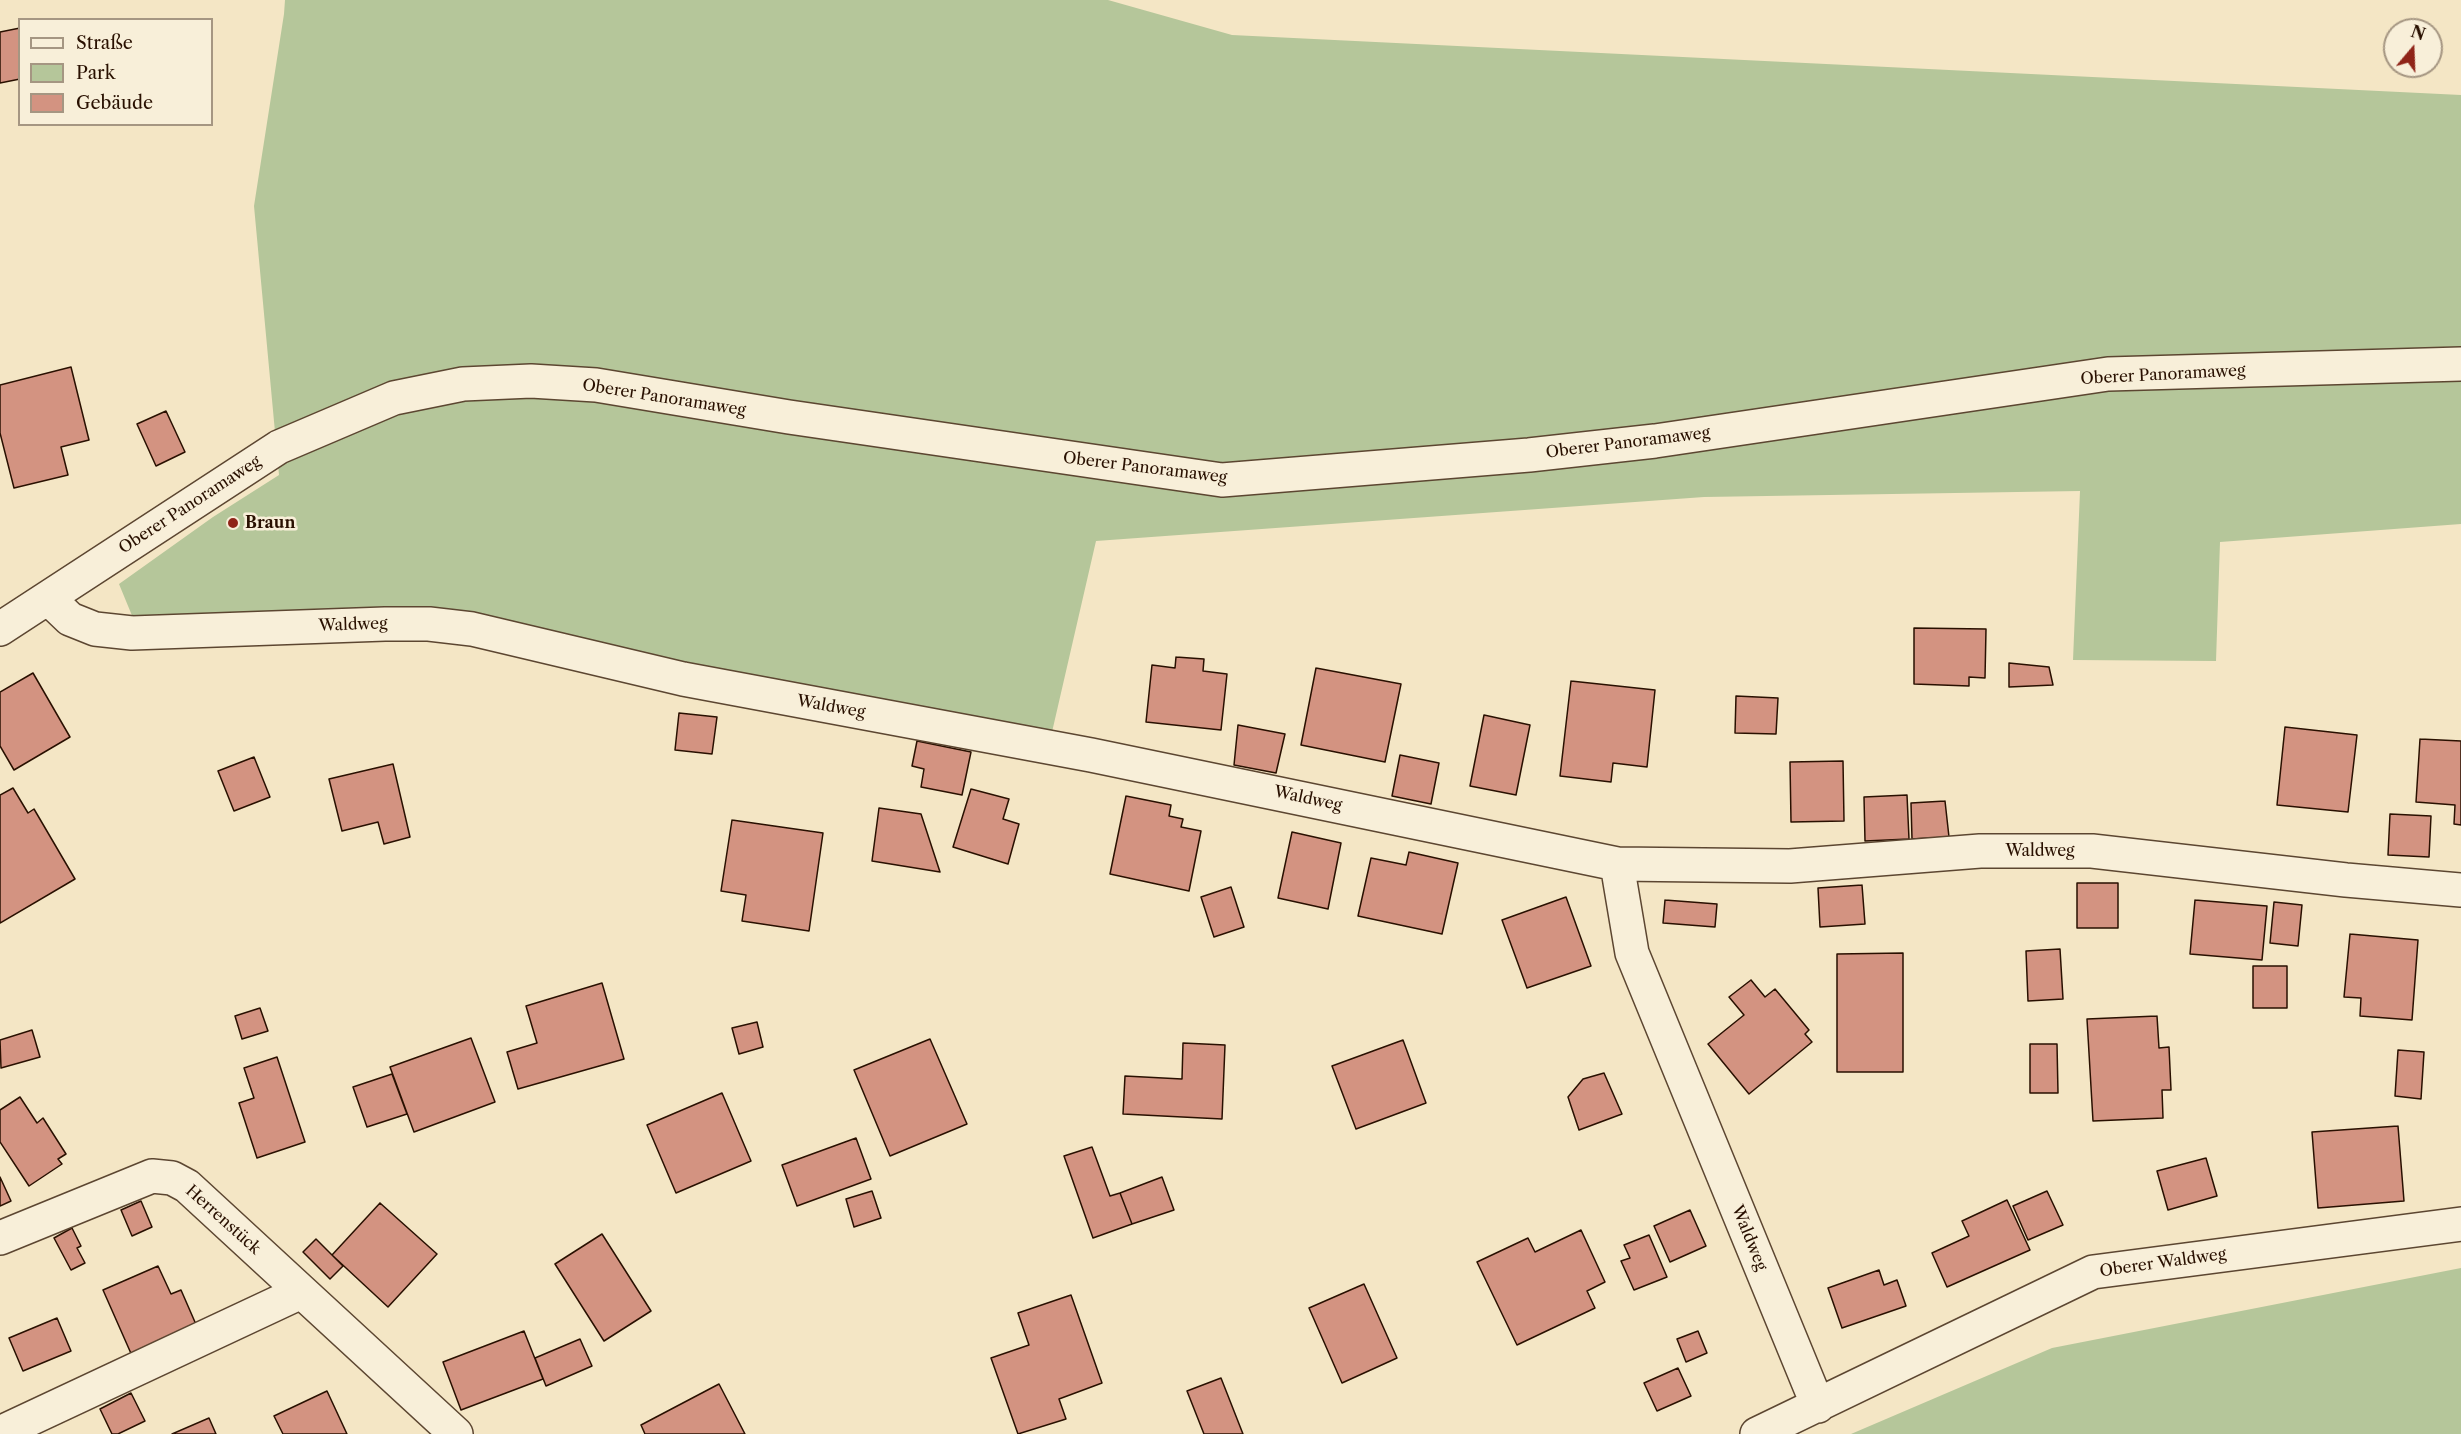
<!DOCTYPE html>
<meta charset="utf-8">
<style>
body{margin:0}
#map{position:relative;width:2461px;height:1434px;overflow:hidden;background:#f4e6c5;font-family:"Libre Caslon Text",serif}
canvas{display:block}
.legend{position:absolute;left:18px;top:18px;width:195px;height:108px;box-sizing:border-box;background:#f8efd9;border:2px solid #a59682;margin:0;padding:8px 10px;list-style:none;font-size:18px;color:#291000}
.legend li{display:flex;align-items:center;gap:12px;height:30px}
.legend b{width:30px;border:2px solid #a59682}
.north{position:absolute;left:2383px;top:18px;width:60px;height:60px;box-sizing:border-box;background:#f8efd9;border:2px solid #a59682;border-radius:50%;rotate:19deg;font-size:16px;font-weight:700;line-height:24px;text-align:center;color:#291000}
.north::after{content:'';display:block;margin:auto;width:21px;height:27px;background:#8f2418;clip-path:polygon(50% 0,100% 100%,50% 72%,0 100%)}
</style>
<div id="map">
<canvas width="2461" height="1434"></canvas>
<ul class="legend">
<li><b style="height:8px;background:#f8efd9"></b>Straße</li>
<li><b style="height:16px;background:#b5c69a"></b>Park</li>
<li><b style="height:16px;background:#d39381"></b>Gebäude</li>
</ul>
<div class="north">N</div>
</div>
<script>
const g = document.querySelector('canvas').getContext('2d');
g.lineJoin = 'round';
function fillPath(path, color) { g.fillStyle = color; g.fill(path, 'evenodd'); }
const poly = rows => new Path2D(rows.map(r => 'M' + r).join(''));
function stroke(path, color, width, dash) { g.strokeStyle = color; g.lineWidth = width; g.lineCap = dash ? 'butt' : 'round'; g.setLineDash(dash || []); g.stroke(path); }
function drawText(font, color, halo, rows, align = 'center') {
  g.font = font + ' "Libre Caslon Text",serif'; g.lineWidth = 5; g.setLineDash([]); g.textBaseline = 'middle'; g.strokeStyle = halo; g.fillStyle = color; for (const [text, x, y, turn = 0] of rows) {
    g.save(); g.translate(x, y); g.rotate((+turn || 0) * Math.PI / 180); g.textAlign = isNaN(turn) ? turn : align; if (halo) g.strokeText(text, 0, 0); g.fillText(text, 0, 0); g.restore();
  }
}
fillPath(poly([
 [285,0,1108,0,1232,35,2461,95,2461,524,2220,542,2216,661,2073,660,2080,491,1704,497,1096,541,1052,732,740,674,437,612,343,609,133,618,119,584,213,517,279,475,254,206,284,14],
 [2461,1268,2461,1434,1851,1434,2052,1348]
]), '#b5c69a');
const building = poly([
 [20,28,20,79,0,83,0,32,20,28],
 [71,367,89,440,61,447,68,475,14,488,0,433,0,385,71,367],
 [166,411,185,452,156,466,137,424,166,411],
 [1914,628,1986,629,1985,678,1969,677,1969,686,1914,684,1914,628],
 [1176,657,1204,659,1203,671,1227,674,1221,730,1146,722,1152,665,1175,668,1176,657],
 [2009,663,2049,667,2053,685,2009,687,2009,663],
 [1316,668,1401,684,1385,762,1301,745,1316,668],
 [33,673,70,737,14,770,0,746,0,692,33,673],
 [1571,681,1655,690,1647,767,1613,763,1611,782,1560,776,1571,681],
 [1736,696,1778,698,1776,734,1735,733,1736,696],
 [679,713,717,717,712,754,675,750,679,713],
 [1484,715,1530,725,1516,795,1470,786,1484,715],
 [1238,725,1285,734,1276,773,1234,765,1238,725],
 [2285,727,2357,735,2348,812,2277,805,2285,727],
 [2420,739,2461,741,2461,825,2454,824,2455,805,2416,802,2420,739],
 [917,741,971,752,962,795,921,787,924,769,912,766,917,741],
 [1400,755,1439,763,1431,804,1392,796,1400,755],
 [254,757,270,797,234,811,218,771,254,757],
 [1843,761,1844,821,1791,822,1790,762,1843,761],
 [393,764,410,837,384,844,378,822,342,831,329,779,393,764],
 [13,788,28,813,34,809,75,879,0,923,0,795,13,788],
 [971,789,1009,799,1003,819,1019,824,1008,864,953,847,971,789],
 [1907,795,1909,839,1865,841,1864,797,1907,795],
 [1126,796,1171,805,1169,816,1183,819,1181,827,1201,831,1189,891,1110,874,1126,796],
 [1945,801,1949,837,1912,839,1911,803,1945,801],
 [879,808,921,814,940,872,872,861,879,808],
 [2390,814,2431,816,2429,857,2388,855,2390,814],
 [732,820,823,833,809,931,742,921,746,895,721,891,732,820],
 [1292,832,1341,843,1328,909,1278,898,1292,832],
 [1409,852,1458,863,1442,934,1358,916,1371,858,1406,865,1409,852],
 [2077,883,2118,883,2118,928,2077,928,2077,883],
 [1862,885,1865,924,1820,927,1818,888,1862,885],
 [1231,887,1244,927,1214,937,1201,897,1231,887],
 [1566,897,1591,966,1527,988,1502,920,1566,897],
 [1665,900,1717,904,1715,927,1663,923,1665,900],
 [2195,900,2267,906,2262,960,2190,954,2195,900],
 [2274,902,2302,905,2298,946,2270,943,2274,902],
 [2350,934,2418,940,2412,1020,2360,1016,2361,998,2344,997,2350,934],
 [2060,949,2063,999,2028,1001,2026,951,2060,949],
 [1903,953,1903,1072,1837,1072,1837,954,1903,953],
 [2253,966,2287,966,2287,1008,2253,1008,2253,966],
 [1751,980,1765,997,1775,989,1809,1030,1805,1034,1812,1042,1749,1094,1708,1044,1744,1015,1729,997,1751,980],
 [602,983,624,1059,518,1089,507,1052,537,1043,526,1006,602,983],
 [260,1008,268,1031,242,1039,235,1016,260,1008],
 [2157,1016,2159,1048,2169,1047,2171,1090,2162,1090,2163,1118,2093,1121,2087,1019,2157,1016],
 [757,1022,763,1047,739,1054,732,1028,757,1022],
 [32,1030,40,1057,1,1068,0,1040,32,1030],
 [471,1038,495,1102,414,1132,390,1067,471,1038],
 [930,1039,967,1124,890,1156,854,1070,930,1039],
 [1403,1040,1426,1103,1356,1129,1332,1066,1403,1040],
 [1183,1043,1225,1045,1222,1119,1123,1114,1125,1076,1182,1079,1183,1043],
 [2030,1044,2057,1044,2058,1093,2030,1093,2030,1044],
 [2398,1050,2424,1052,2421,1099,2395,1096,2398,1050],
 [277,1057,305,1142,257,1158,239,1103,254,1098,244,1068,277,1057],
 [1604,1073,1622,1114,1579,1130,1568,1097,1583,1079,1604,1073],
 [392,1074,407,1114,367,1127,353,1087,392,1074],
 [722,1093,751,1161,676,1193,647,1125,722,1093],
 [20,1097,37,1123,43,1118,66,1154,58,1159,62,1164,29,1186,0,1142,0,1110,20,1097],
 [2398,1126,2404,1201,2318,1208,2312,1132,2398,1126],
 [856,1138,871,1179,797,1206,782,1165,856,1138],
 [1092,1147,1110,1196,1120,1193,1132,1224,1093,1238,1064,1156,1092,1147],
 [2206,1158,2217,1196,2168,1210,2157,1171,2206,1158],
 [0,1177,11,1201,0,1206,0,1177],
 [1162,1177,1174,1210,1132,1224,1120,1193,1162,1177],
 [872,1191,881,1218,854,1227,846,1199,872,1191],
 [2047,1191,2063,1225,2028,1240,2013,1206,2047,1191],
 [2007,1200,2030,1250,1947,1287,1932,1253,1969,1236,1962,1221,2007,1200],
 [141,1201,152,1227,132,1236,121,1210,141,1201],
 [380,1203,437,1254,388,1307,332,1255,380,1203],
 [1690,1210,1706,1246,1670,1262,1654,1226,1690,1210],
 [72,1228,81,1246,77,1248,85,1263,71,1270,54,1238,72,1228],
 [1581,1230,1605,1282,1587,1291,1595,1308,1517,1345,1477,1262,1528,1238,1535,1252,1581,1230],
 [602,1234,651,1311,604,1341,555,1264,602,1234],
 [1649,1235,1667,1277,1634,1290,1621,1261,1630,1258,1624,1245,1649,1235],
 [316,1239,343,1266,330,1279,303,1252,316,1239],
 [158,1266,171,1294,181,1290,198,1329,133,1358,103,1290,158,1266],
 [1879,1270,1884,1285,1897,1280,1906,1306,1842,1328,1828,1288,1879,1270],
 [1364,1284,1397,1358,1342,1383,1309,1308,1364,1284],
 [1071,1295,1102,1383,1059,1399,1066,1419,1018,1434,991,1358,1029,1345,1018,1313,1071,1295],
 [57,1318,71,1351,23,1371,9,1338,57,1318],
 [524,1331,543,1379,461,1410,443,1362,524,1331],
 [1698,1331,1707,1353,1686,1362,1677,1339,1698,1331],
 [580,1339,592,1366,546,1386,535,1358,580,1339],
 [1678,1368,1691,1396,1657,1411,1644,1383,1678,1368],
 [1221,1378,1243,1434,1204,1434,1187,1391,1221,1378],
 [719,1384,745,1434,645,1434,641,1425,719,1384],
 [327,1391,347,1434,283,1434,274,1416,327,1391],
 [131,1393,145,1421,118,1434,112,1434,100,1409,131,1393],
 [209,1418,216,1434,172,1434,209,1418]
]);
fillPath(building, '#d39381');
stroke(building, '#291000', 1.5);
const minor = poly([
 [48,598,70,619,95,629,132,633,385,624,429,624,472,629,683,679,1091,755,1617,864,1790,866,1980,851,2092,851,2346,880,2461,890],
 [0,629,279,447,394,398,463,384,531,381,596,385,789,417,1222,480,1529,455,1655,441,2108,374,2461,364],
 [1617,864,1632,953,1818,1406],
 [0,1238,152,1176,172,1178,187,1186,456,1434],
 [0,1433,301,1292],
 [1757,1434,2093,1272,2461,1224]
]);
stroke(minor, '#5c4631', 36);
stroke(minor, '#f8efd9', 33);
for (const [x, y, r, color] of [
 [233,523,6,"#8f2418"]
]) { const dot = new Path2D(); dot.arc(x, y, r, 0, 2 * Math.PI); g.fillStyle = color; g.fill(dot); stroke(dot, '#f8efd9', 2); }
drawText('16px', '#291000', '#f8efd9', [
 ["Oberer Panoramaweg",2163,375,-3],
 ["Oberer Panoramaweg",664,398,9],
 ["Oberer Panoramaweg",1628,443,-7],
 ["Oberer Panoramaweg",1145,468,7],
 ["Oberer Panoramaweg",190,505,-33],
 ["Waldweg",353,625,-2],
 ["Waldweg",831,707,10],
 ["Waldweg",1308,799,12],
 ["Waldweg",2040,851],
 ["Herrenstück",223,1220,42],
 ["Waldweg",1749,1238,68],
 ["Oberer Waldweg",2163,1263,-8]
]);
drawText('bold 16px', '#291000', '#f8efd9', [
 ["Braun",245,523]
], 'left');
</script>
